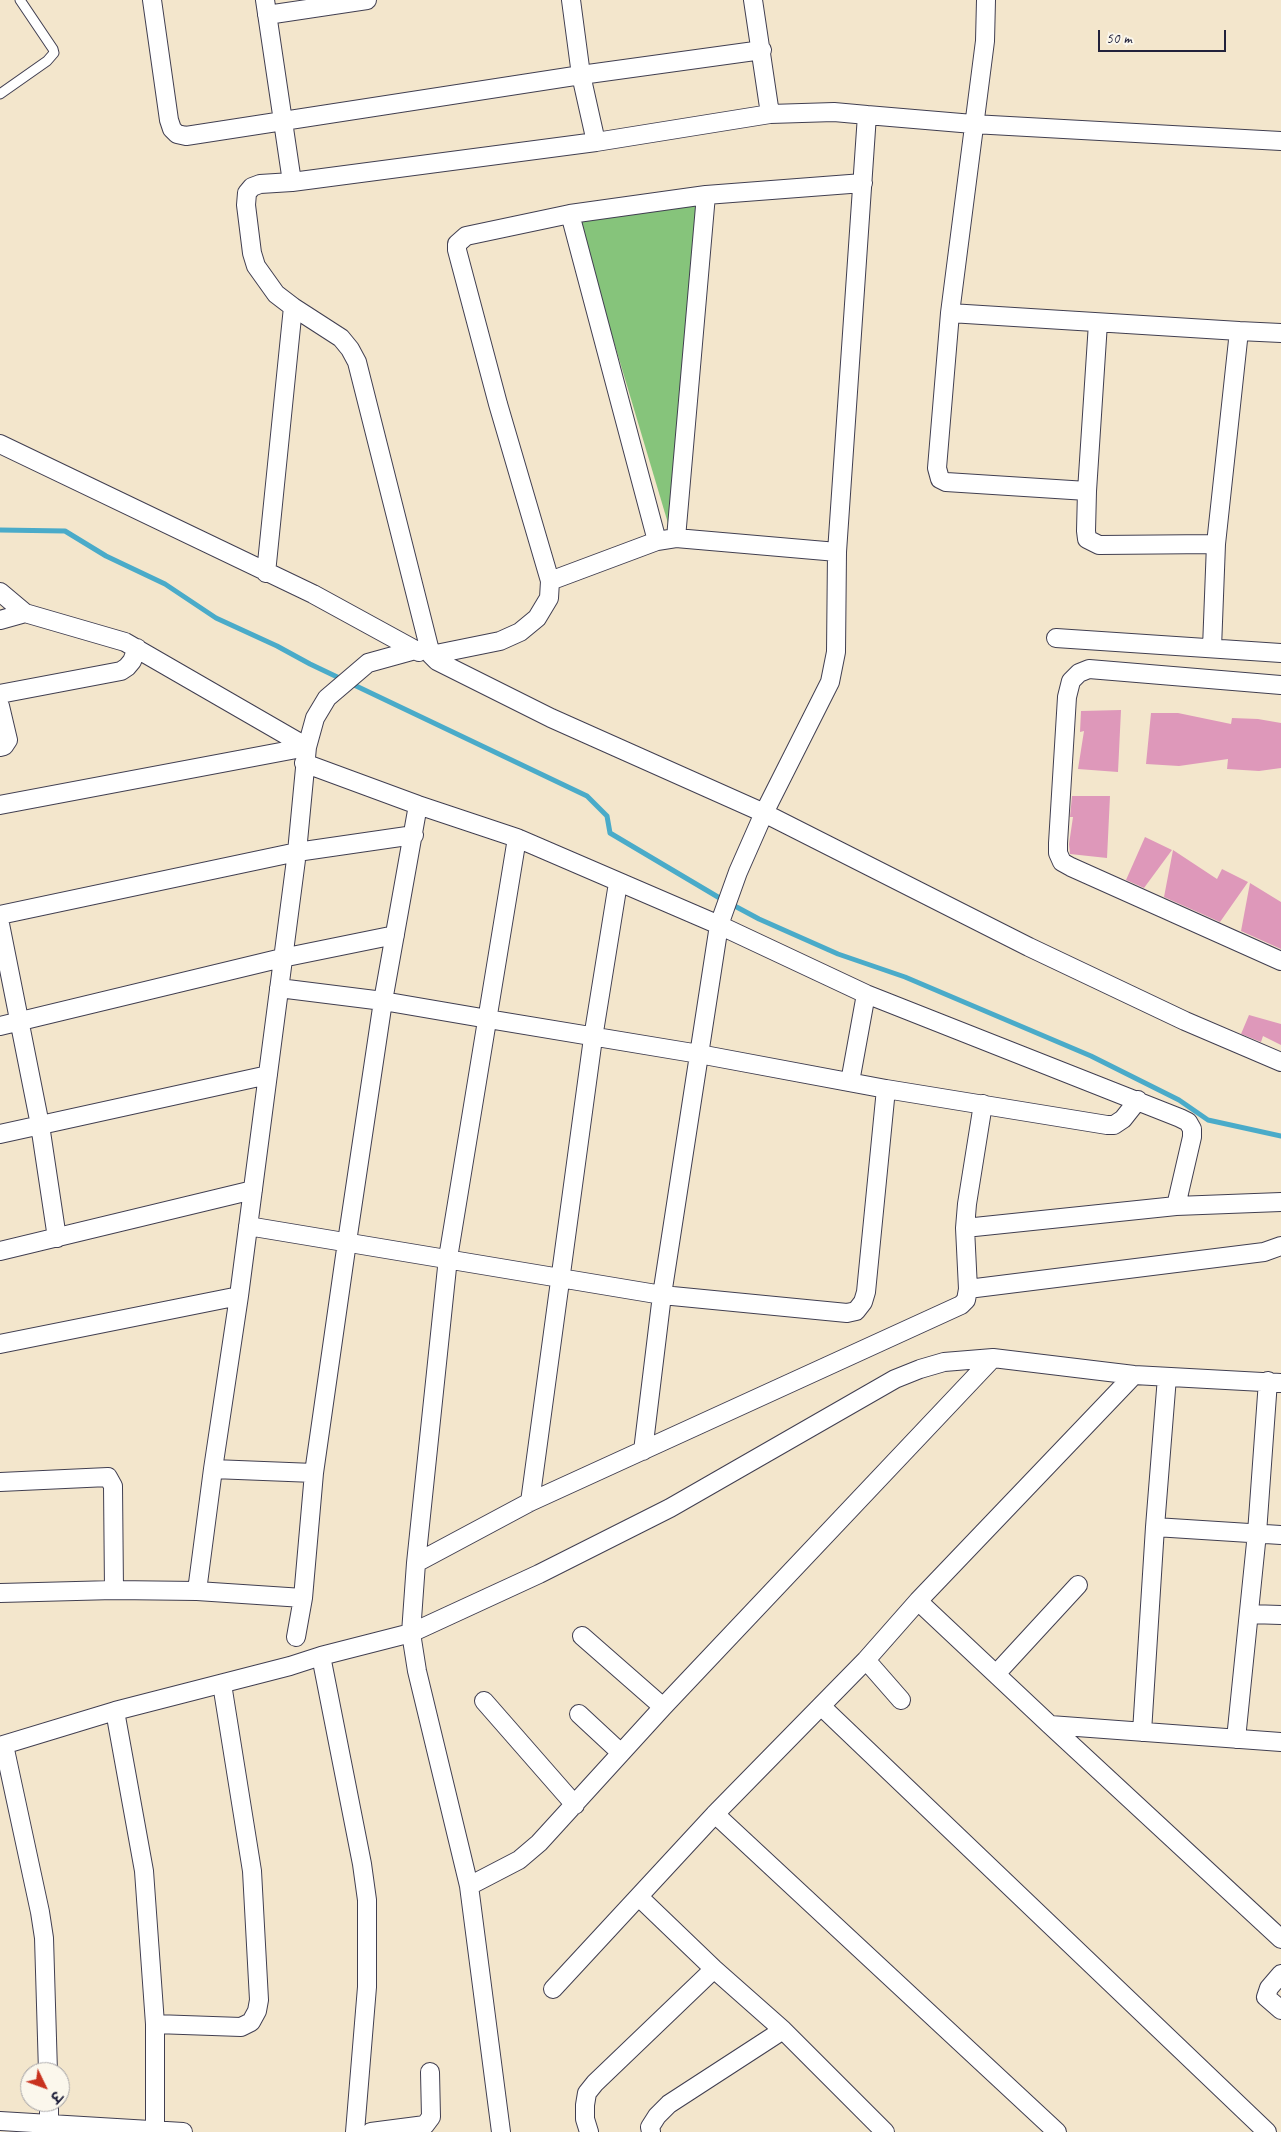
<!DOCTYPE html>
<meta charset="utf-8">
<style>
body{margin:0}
#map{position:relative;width:1281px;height:2132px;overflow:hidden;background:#f3e6cc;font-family:Caveat,"Playpen Sans Deva",sans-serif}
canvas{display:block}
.north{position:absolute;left:20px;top:2062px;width:50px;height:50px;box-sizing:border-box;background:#fbf7ec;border:1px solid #a4a2a5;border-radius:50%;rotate:132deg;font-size:14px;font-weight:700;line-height:20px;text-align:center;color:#22223b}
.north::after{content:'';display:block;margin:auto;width:18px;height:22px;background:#c8321e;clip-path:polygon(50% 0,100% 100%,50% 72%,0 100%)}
.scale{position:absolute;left:1098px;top:30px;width:128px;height:22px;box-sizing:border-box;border:2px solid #22223b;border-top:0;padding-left:6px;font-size:15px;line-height:18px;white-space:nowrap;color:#22223b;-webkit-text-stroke:4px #fbf7ec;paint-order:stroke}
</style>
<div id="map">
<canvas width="1281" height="2132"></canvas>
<div class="north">उ</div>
<div class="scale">50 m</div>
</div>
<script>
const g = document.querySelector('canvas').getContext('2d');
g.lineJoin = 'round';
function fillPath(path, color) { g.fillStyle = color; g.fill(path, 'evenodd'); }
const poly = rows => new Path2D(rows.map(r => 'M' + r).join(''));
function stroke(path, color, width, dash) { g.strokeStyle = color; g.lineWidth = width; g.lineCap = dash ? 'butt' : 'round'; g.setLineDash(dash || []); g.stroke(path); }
fillPath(poly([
 [697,204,670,530,578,221]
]), '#86c47b');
stroke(poly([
 [0,530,65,531,106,556,165,584,216,618,277,646,310,664,587,796,607,816,610,833,723,900],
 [731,904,759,919,838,954,905,977,1091,1056,1179,1100,1208,1120,1281,1136]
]), '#4aabc9', 5);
fillPath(poly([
 [1121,710,1118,772,1078,769,1084,731,1080,732,1081,711],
 [1151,713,1178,713,1231,724,1232,718,1258,719,1281,723,1281,768,1259,771,1227,769,1228,759,1179,766,1146,764],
 [1072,796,1110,796,1107,858,1070,854,1069,844,1073,817,1070,817],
 [1145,837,1172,850,1144,888,1126,880],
 [1173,850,1217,879,1222,869,1248,882,1220,922,1164,897],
 [1250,883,1281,902,1281,949,1241,931],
 [1249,1015,1281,1024,1281,1045,1263,1036,1261,1042,1241,1034]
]), '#de98ba');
const lane = poly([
 [0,94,47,61,54,53,53,49,20,0]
]);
const street = poly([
 [152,0,169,120,172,129,177,134,186,136,581,75,762,50],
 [265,0,292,182],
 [571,0,581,75,596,142],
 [753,0,770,114],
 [267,15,367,0],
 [867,115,834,112,770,114,596,142,292,182,260,184,252,187,247,193,246,205,252,253,256,266,276,294,293,307,341,338,350,349,357,362,431,655,437,661,551,718,764,813,1029,947,1185,1021,1281,1062],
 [570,214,657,541],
 [950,313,985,41,986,0],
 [1098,323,1087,491,1086,531,1087,539,1099,545,1216,544],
 [0,444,313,594,419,652],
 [1087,491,946,482,940,479,937,468,950,313,1239,331],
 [676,538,706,195,863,183],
 [266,573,293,307],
 [550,581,657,541,676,538,837,552],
 [0,592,25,613,125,642,307,747],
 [0,620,25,613],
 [1056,638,1281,653],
 [1212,648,1216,544,1239,331,1281,333],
 [431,655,500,641,520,632,537,618,549,598,550,581,498,404,457,250,457,244,466,236,570,214,706,195],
 [1281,685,1089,669,1079,673,1071,681,1067,697,1058,843,1058,853,1062,862,1071,867,1281,961],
 [0,694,121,671,127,667,132,661,137,648],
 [0,706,8,740,4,746,0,747],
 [304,763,418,805,517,838,719,925,866,994,1180,1118,1188,1122,1192,1129,1192,1137,1176,1206],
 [0,805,307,747],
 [0,915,297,852,414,835],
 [0,924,40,1125,57,1238],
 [279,988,383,1001,488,1019,699,1054,886,1089,1107,1125,1114,1125,1123,1119,1138,1100],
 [0,1026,282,958,395,935],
 [850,1082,866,994],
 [0,1134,268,1075],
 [248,1226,662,1295,847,1313,856,1311,863,1302,866,1292,886,1089],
 [965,1228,1176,1206,1281,1202],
 [0,1251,253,1190],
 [968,1289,1264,1252,1281,1246],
 [0,1344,239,1296],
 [643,1451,662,1295,719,925,738,872,764,813,830,682,836,652,837,552,867,115,973,124,1281,141],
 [213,1469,314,1473],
 [0,1482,108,1477,113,1486,114,1590],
 [530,1502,593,1038,618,883],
 [1155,1527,1281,1535],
 [416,1563,530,1502,961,1305,966,1300,968,1289,965,1228,967,1204,983,1104],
 [197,1591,303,1598],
 [0,1593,114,1590,197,1591,213,1469,239,1296,297,852,307,747,315,718,327,698,368,663,415,650],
 [918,1601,1050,1725,1281,1939],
 [1249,1614,1281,1615],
 [582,1636,663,1707],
 [296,1637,303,1598,314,1473,347,1242,383,1001,418,805],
 [321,1656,362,1864,367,1900,367,1987,355,2132],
 [866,1660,901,1700],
 [996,1674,1078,1585],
 [484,1701,575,1805],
 [821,1706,1267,2132],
 [115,1711,144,1871,155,2024,155,2132],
 [579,1714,621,1753],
 [1050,1725,1281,1742],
 [1142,1732,1155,1527,1167,1377],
 [1236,1739,1257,1533,1268,1381],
 [4,1745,40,1912,44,1938,48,2072],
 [0,1746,115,1711,290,1666,321,1656,411,1633,416,1563,448,1258,517,838],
 [715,1814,1057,2132],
 [469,1886,519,1860,539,1843,663,1707,993,1358],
 [639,1897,714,1969,783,2030,885,2132],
 [1281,1974,1269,1988,1266,1997,1281,2010],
 [553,1989,715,1814,866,1660,918,1601,1134,1375],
 [155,2024,241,2027,251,2022,257,2011,259,2000,252,1871,222,1684],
 [49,2102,49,2132],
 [0,2121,183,2132],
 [371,2132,425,2125,431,2117,430,2072],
 [501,2132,469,1886,417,1671,411,1633,539,1574,670,1508,895,1379,920,1369,944,1362,993,1358,1134,1375,1281,1383],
 [589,2132,585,2119,585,2105,587,2093,595,2083,714,1969],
 [651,2132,650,2127,657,2116,669,2104,783,2030]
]);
stroke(lane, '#413f51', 11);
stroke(street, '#413f51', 20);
stroke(lane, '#fff', 9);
stroke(street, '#fff', 18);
</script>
